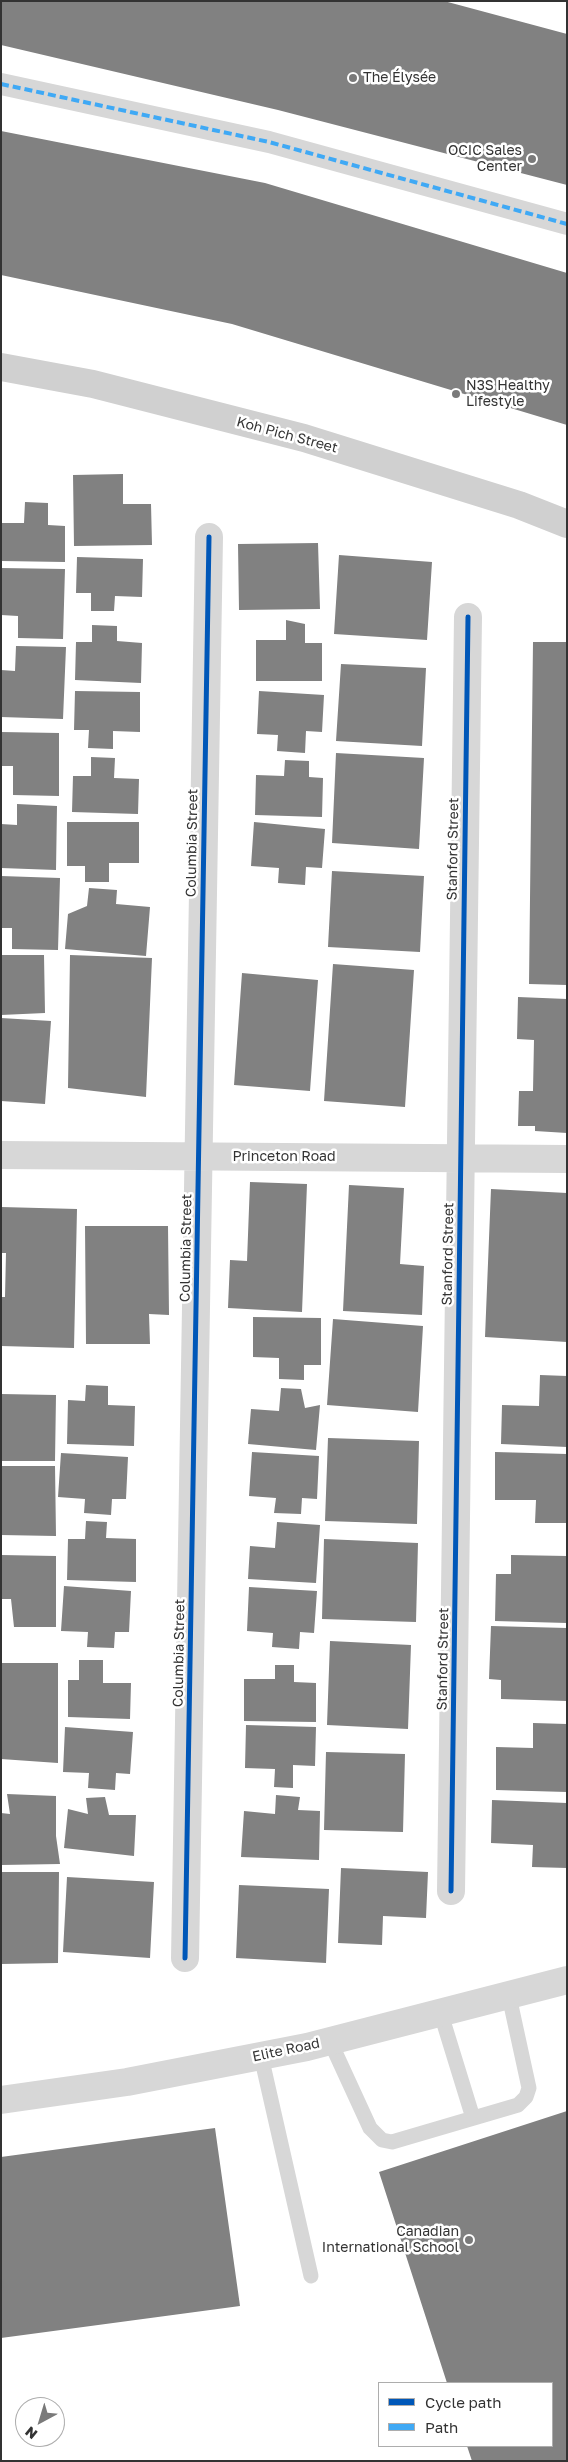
<!DOCTYPE html>
<meta charset="utf-8">
<style>
body{margin:0}
#map{position:relative;width:568px;height:2462px;overflow:hidden;background:#fff;font-family:"Golos Text",sans-serif}
canvas{display:block}
.frame{position:absolute;inset:0;border:2px solid #333;pointer-events:none}
.legend{position:absolute;left:378px;top:2382px;width:175px;height:65px;box-sizing:border-box;background:#fff;border:1px solid #adadad;margin:0;padding:6px 9px;list-style:none;font-size:15px;color:#333}
.legend li{display:flex;align-items:center;gap:10px;height:25px}
.legend b{width:25px;border:1px solid #adadad}
.north{position:absolute;left:15px;top:2397px;width:50px;height:50px;box-sizing:border-box;background:#fff;border:1px solid #adadad;border-radius:50%;rotate:219deg;font-size:14px;font-weight:700;line-height:20px;text-align:center;color:#333}
.north::after{content:'';display:block;margin:auto;width:18px;height:22px;background:#7a7a7a;clip-path:polygon(50% 0,100% 100%,50% 72%,0 100%)}
</style>
<div id="map">
<canvas width="568" height="2462"></canvas>
<div class="frame"></div>
<ul class="legend">
<li><b style="height:6px;background:#0057b8"></b>Cycle path</li>
<li><b style="height:6px;background:#3fa9f5"></b>Path</li>
</ul>
<div class="north">N</div>
</div>
<script>
const g = document.querySelector('canvas').getContext('2d');
g.lineJoin = 'round';
function fillPath(path, color) { g.fillStyle = color; g.fill(path, 'evenodd'); }
const poly = rows => new Path2D(rows.map(r => 'M' + r).join(''));
function stroke(path, color, width, dash) { g.strokeStyle = color; g.lineWidth = width; g.lineCap = dash ? 'butt' : 'round'; g.setLineDash(dash || []); g.stroke(path); }
function drawText(font, color, halo, rows, align = 'center') {
  g.font = font + ' "Golos Text",sans-serif'; g.lineWidth = 5; g.setLineDash([]); g.textBaseline = 'middle'; g.strokeStyle = halo; g.fillStyle = color; for (const [text, x, y, turn = 0] of rows) {
    g.save(); g.translate(x, y); g.rotate((+turn || 0) * Math.PI / 180); g.textAlign = isNaN(turn) ? turn : align; if (halo) g.strokeText(text, 0, 0); g.fillText(text, 0, 0); g.restore();
  }
}
fillPath(poly([
 [1,1,444,1,567,34,567,185,278,110,1,45],
 [1,131,265,183,567,273,567,425,232,324,1,275],
 [123,474,123,504,151,504,152,545,74,546,73,475],
 [25,502,48,503,48,525,65,526,65,562,1,561,1,523,24,523],
 [318,543,320,609,239,610,238,544],
 [339,555,432,562,427,640,334,634],
 [77,557,143,559,142,597,115,596,114,611,91,611,91,593,76,593],
 [1,568,65,569,63,639,18,638,18,616,1,615],
 [286,620,305,624,305,643,322,643,322,681,256,681,256,640,286,640],
 [92,625,117,626,117,641,142,643,141,683,75,680,76,642,92,642],
 [533,642,567,642,567,985,529,984],
 [16,646,66,647,63,719,1,717,1,670,15,671],
 [341,664,426,668,422,746,336,741],
 [75,691,140,692,140,732,113,731,113,749,88,748,89,730,74,730],
 [259,691,324,695,322,732,306,731,305,753,277,751,278,735,257,734],
 [1,732,59,733,59,796,13,795,13,766,1,766],
 [336,753,424,758,419,849,332,843],
 [91,757,115,758,114,778,139,779,138,814,72,812,73,776,91,776],
 [285,760,309,761,309,777,323,778,322,817,255,815,256,775,284,776],
 [17,804,57,806,56,870,1,868,1,824,17,825],
 [67,822,139,822,139,863,109,863,109,882,85,882,85,866,67,866],
 [254,822,325,829,322,868,306,867,305,885,278,883,279,868,251,866],
 [332,871,424,876,420,952,328,947],
 [1,876,60,878,58,950,12,949,12,928,1,928],
 [89,888,117,890,116,904,150,907,146,956,65,949,68,914,87,906],
 [1,955,44,955,45,1013,1,1015],
 [70,955,152,958,146,1097,68,1088],
 [333,964,414,970,405,1107,324,1101],
 [242,973,318,980,310,1091,234,1085],
 [518,997,567,999,567,1133,535,1131,535,1126,518,1126,519,1091,533,1091,534,1040,517,1039],
 [1,1018,51,1021,45,1104,1,1101],
 [250,1182,307,1184,302,1312,228,1308,230,1260,247,1261],
 [349,1185,404,1188,400,1264,424,1266,422,1315,343,1311],
 [491,1189,567,1193,567,1342,485,1337],
 [1,1207,77,1209,74,1348,1,1346,1,1297,5,1297,6,1253,1,1253],
 [85,1226,168,1226,169,1315,149,1314,150,1344,86,1344],
 [253,1317,321,1318,321,1365,304,1365,304,1380,279,1379,279,1358,253,1357],
 [333,1319,423,1326,418,1412,327,1405],
 [540,1375,567,1376,567,1447,501,1444,502,1405,539,1406],
 [86,1385,108,1386,108,1405,135,1406,134,1446,67,1444,68,1400,85,1401],
 [281,1388,301,1389,305,1408,320,1405,316,1450,248,1444,251,1409,279,1411],
 [1,1394,56,1395,55,1461,1,1461],
 [328,1438,419,1441,417,1524,325,1521],
 [252,1452,319,1456,317,1499,302,1498,301,1514,274,1513,276,1498,249,1496],
 [495,1452,567,1454,567,1523,535,1523,536,1500,495,1500],
 [61,1453,128,1457,126,1499,112,1499,111,1515,84,1513,85,1499,58,1497],
 [1,1466,55,1466,56,1536,1,1535],
 [86,1521,107,1522,106,1538,136,1539,136,1582,67,1580,68,1539,85,1539],
 [277,1522,320,1525,316,1583,248,1579,250,1546,275,1548],
 [324,1539,418,1543,416,1622,322,1619],
 [1,1555,56,1556,56,1627,14,1627,11,1599,1,1599],
 [511,1555,567,1556,567,1623,495,1621,496,1574,511,1574],
 [64,1586,131,1591,129,1632,115,1632,114,1648,87,1647,88,1632,61,1631],
 [249,1587,317,1591,314,1633,300,1632,299,1649,272,1647,273,1633,247,1631],
 [491,1626,567,1628,567,1701,501,1699,501,1680,489,1679],
 [330,1641,411,1645,408,1729,327,1725],
 [79,1660,103,1660,103,1683,131,1683,130,1719,68,1717,68,1680,79,1680],
 [1,1663,58,1663,58,1763,1,1759],
 [275,1665,294,1665,294,1682,316,1683,316,1722,244,1721,244,1679,275,1679],
 [533,1723,567,1724,567,1792,496,1790,496,1747,533,1748],
 [246,1725,316,1727,315,1766,293,1765,293,1788,274,1787,275,1769,245,1768],
 [65,1727,133,1732,130,1774,116,1773,115,1790,88,1788,89,1773,63,1772],
 [326,1752,405,1754,403,1832,324,1830],
 [7,1794,56,1796,56,1836,60,1864,1,1865,1,1813,10,1814],
 [276,1795,300,1797,298,1810,320,1811,319,1860,241,1857,244,1811,275,1814],
 [105,1797,109,1815,136,1815,134,1856,64,1848,68,1809,88,1814,86,1798],
 [492,1800,567,1803,567,1868,532,1867,533,1845,491,1843],
 [341,1868,428,1872,426,1918,383,1916,382,1945,338,1943],
 [1,1872,59,1872,58,1963,1,1964],
 [67,1877,154,1882,150,1958,63,1952],
 [239,1885,329,1889,326,1963,236,1958],
 [567,2111,567,2461,472,2461,467,2446,552,2446,552,2383,447,2383,379,2172],
 [215,2128,240,2306,1,2338,1,2157]
]), '#818181');
stroke(poly([
 [441,2014,473,2118],
 [330,2041,370,2128,382,2140,392,2142,518,2105,526,2097,529,2088,509,1996],
 [261,2056,311,2276]
]), '#d7d7d7', 15);
stroke(poly([
 [1,84,269,142,567,224]
]), '#d7d7d7', 22);
stroke(poly([
 [1,1155,567,1159],
 [451,1891,468,617],
 [185,1958,209,537]
]), '#d7d7d7', 28);
stroke(poly([
 [1,2100,127,2082,307,2047,567,1980]
]), '#d7d7d7', 28);
stroke(poly([
 [1,367,93,384,304,438,519,505,567,524]
]), '#d0d0d0', 28);
stroke(poly([
 [1,84,269,142,567,224]
]), '#3fa9f5', 4, [8, 4]);
stroke(poly([
 [451,1891,468,617],
 [185,1958,209,537]
]), '#0057b8', 5);
for (const [x, y, r, color] of [
 [353,78,5,"#7a7a7a"],
 [532,159,5,"#7a7a7a"],
 [456,394,5,"#7a7a7a"],
 [469,2240,5,"#7a7a7a"]
]) { const dot = new Path2D(); dot.arc(x, y, r, 0, 2 * Math.PI); g.fillStyle = color; g.fill(dot); stroke(dot, '#fff', 2); }
drawText('14px', '#333', '#fff', [
 ["The Élysée",363,78],
 ["OCIC Sales",522,151,"right"],
 ["Center",522,167,"right"],
 ["N3S Healthy",466,386],
 ["Lifestyle",466,402],
 ["Canadian",459,2232,"right"],
 ["International School",459,2248,"right"]
], 'left');
drawText('14px', '#333', '#fff', [
 ["Koh Pich Street",287,435,15],
 ["Columbia Street",192,843,-89],
 ["Stanford Street",453,849,-89],
 ["Princeton Road",284,1157],
 ["Columbia Street",186,1248,-89],
 ["Stanford Street",448,1254,-89],
 ["Columbia Street",179,1653,-89],
 ["Stanford Street",443,1659,-89],
 ["Elite Road",286,2050,-12]
]);
</script>
